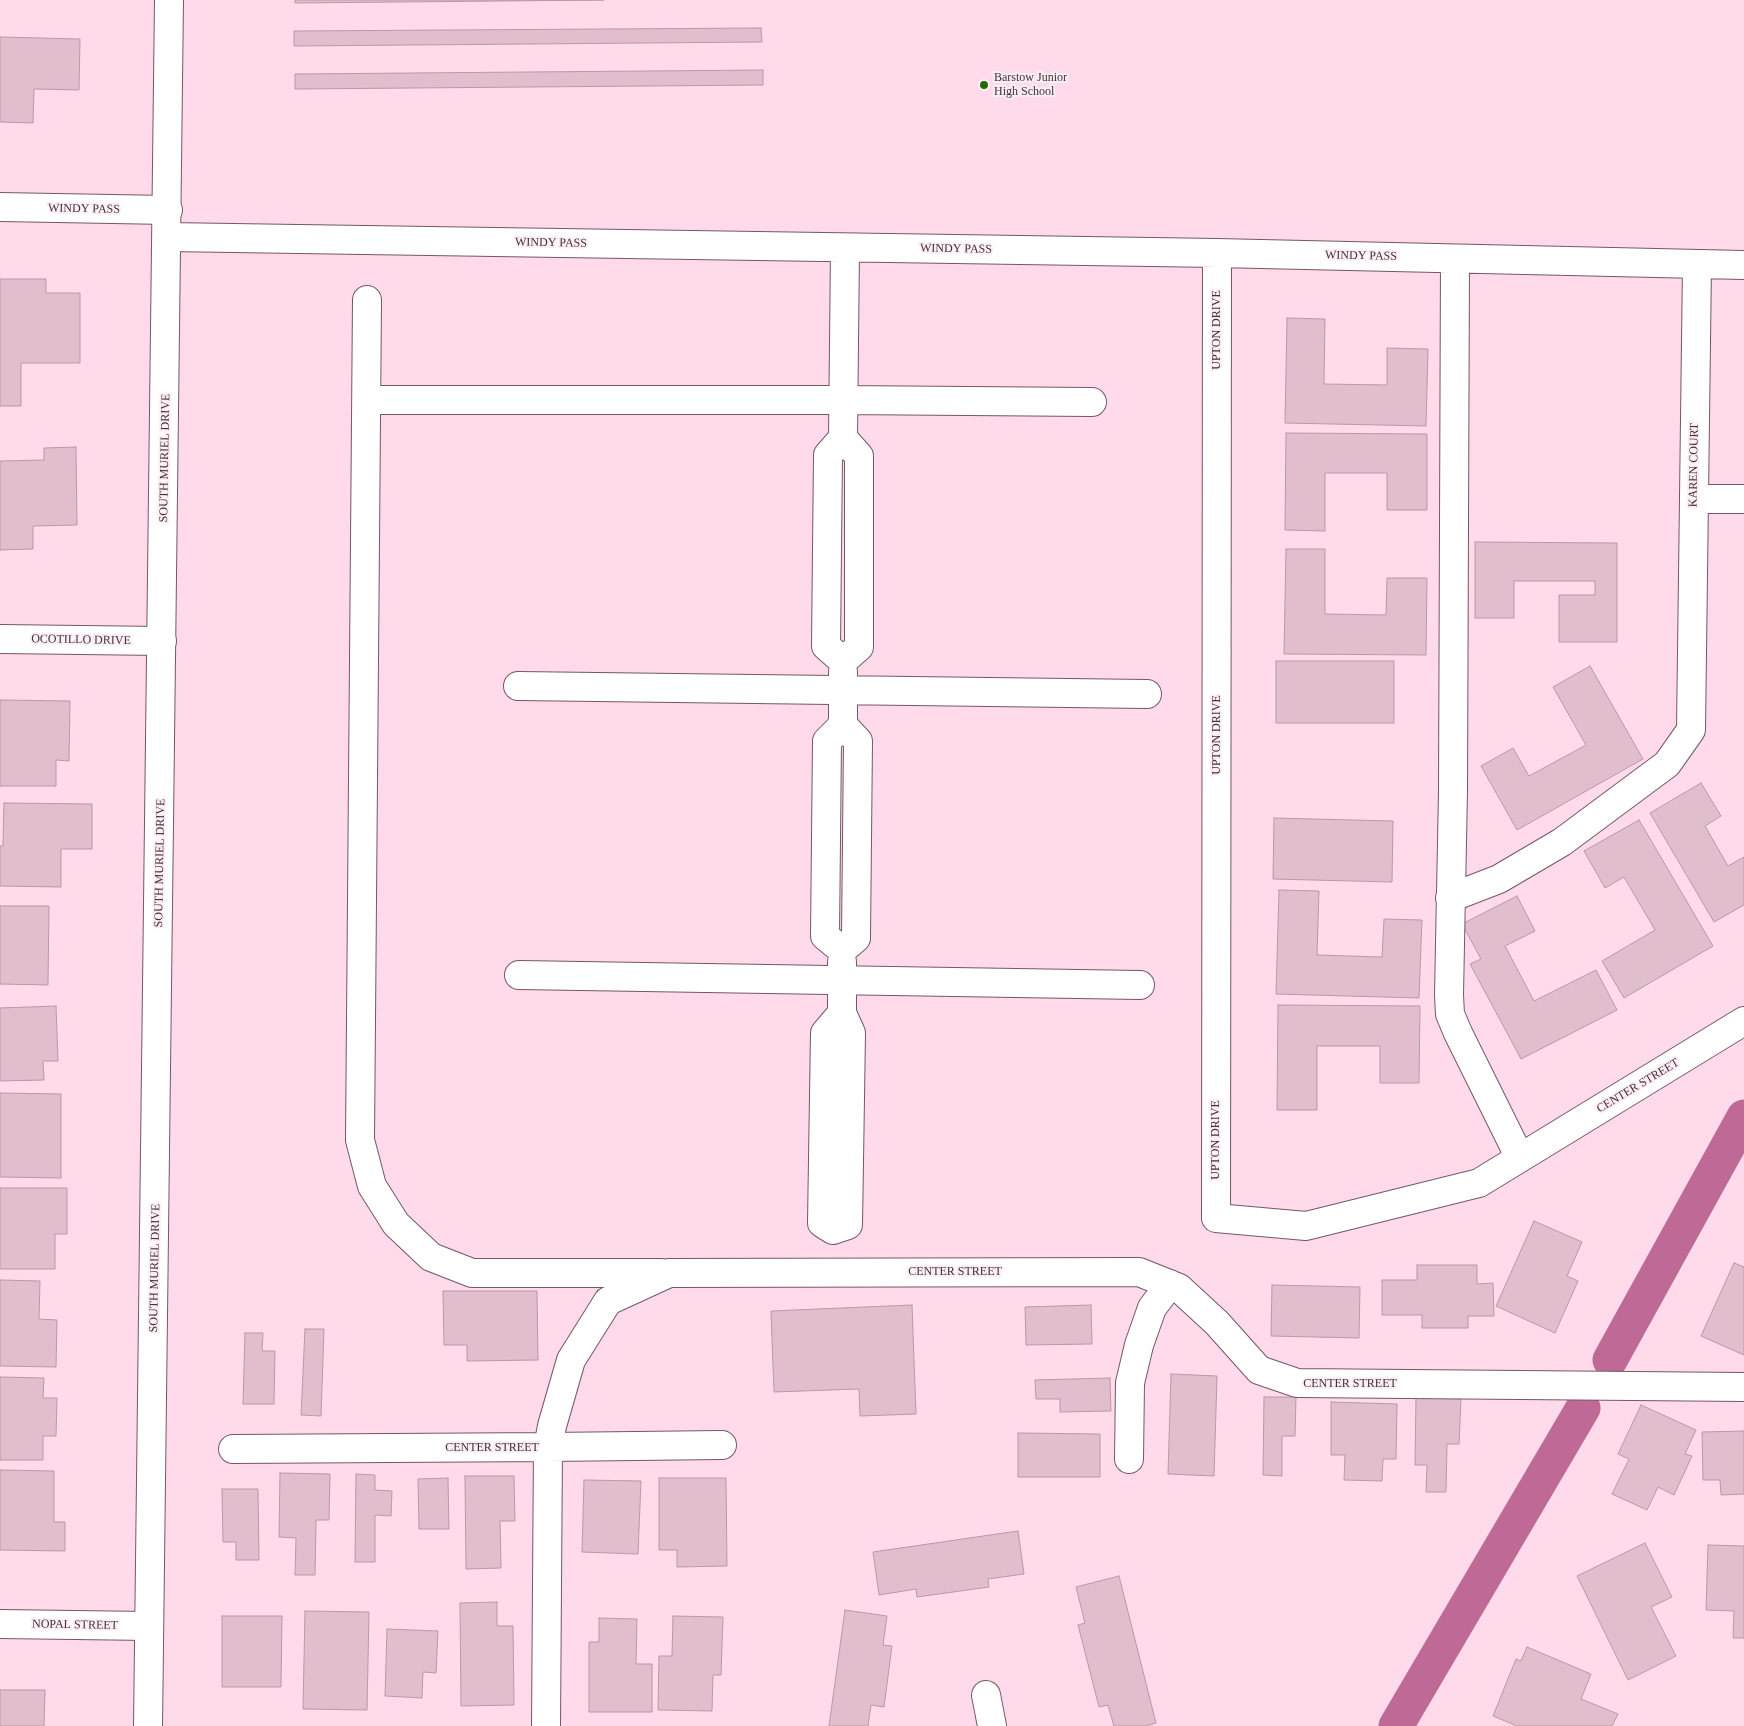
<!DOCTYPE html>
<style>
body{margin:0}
canvas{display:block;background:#fedaeb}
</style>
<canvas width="1744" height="1726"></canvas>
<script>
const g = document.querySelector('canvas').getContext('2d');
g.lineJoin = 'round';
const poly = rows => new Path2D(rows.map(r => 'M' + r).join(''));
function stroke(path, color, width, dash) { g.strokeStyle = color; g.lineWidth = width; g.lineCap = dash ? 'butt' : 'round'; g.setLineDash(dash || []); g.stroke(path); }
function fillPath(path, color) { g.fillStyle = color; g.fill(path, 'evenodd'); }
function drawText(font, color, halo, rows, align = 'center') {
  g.font = font + ' Georgia,serif'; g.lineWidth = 4; g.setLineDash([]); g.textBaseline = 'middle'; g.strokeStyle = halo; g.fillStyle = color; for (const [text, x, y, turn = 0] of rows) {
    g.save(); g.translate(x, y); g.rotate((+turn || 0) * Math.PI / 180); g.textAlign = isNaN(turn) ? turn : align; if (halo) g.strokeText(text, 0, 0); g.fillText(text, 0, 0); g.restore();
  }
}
stroke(poly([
 [1610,1360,1744,1117],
 [1396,1726,1583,1408]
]), '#bf6996', 35);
const building = poly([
 [295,0,604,0,295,3,295,0],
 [761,28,762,42,294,46,294,31,761,28],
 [0,37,80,39,79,90,34,89,33,123,0,122,0,37],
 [763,70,763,85,295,89,295,74,763,70],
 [0,279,46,279,46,293,80,293,80,363,21,363,21,406,0,406,0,279],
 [1287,318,1325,319,1324,384,1387,385,1387,348,1428,349,1426,426,1285,423,1287,318],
 [1286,433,1427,434,1427,510,1387,510,1387,473,1325,473,1325,531,1285,530,1286,433],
 [76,447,77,525,33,526,33,549,0,550,0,461,44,460,44,448,76,447],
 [1475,542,1617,543,1617,642,1559,642,1559,595,1595,595,1595,581,1514,581,1514,618,1475,618,1475,542],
 [1286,549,1325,549,1325,614,1386,615,1387,578,1427,578,1426,655,1284,654,1286,549],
 [1276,661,1394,661,1394,723,1276,723,1276,661],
 [1590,666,1643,759,1517,830,1481,766,1513,748,1529,776,1586,745,1553,687,1590,666],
 [0,700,70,701,69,761,56,760,56,786,0,786,0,700],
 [1701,783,1721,816,1705,826,1728,866,1744,857,1744,905,1714,922,1650,813,1701,783],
 [4,803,92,804,92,849,61,849,61,887,0,886,0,846,3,846,4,803],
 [1274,818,1393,821,1392,882,1273,879,1274,818],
 [1639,820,1713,946,1624,998,1602,961,1655,930,1624,877,1605,888,1584,851,1639,820],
 [1279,890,1319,891,1317,955,1382,957,1384,919,1422,920,1419,998,1276,994,1279,890],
 [1517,896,1535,931,1505,946,1534,1001,1596,970,1617,1010,1521,1059,1470,964,1481,959,1462,924,1517,896],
 [0,906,49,906,48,985,0,984,0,906],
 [1278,1005,1420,1006,1419,1083,1380,1083,1380,1046,1317,1046,1317,1110,1277,1110,1278,1005],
 [56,1006,58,1061,43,1061,44,1080,0,1081,0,1008,56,1006],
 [0,1093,61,1094,61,1178,0,1177,0,1093],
 [0,1188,67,1188,67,1234,55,1234,55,1269,0,1269,0,1188],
 [1534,1221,1582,1242,1567,1276,1578,1281,1555,1333,1496,1306,1534,1221],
 [1734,1263,1744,1267,1744,1355,1701,1336,1734,1263],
 [1417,1265,1477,1265,1477,1284,1493,1283,1494,1316,1468,1316,1468,1328,1422,1328,1422,1315,1382,1315,1382,1280,1417,1280,1417,1265],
 [0,1280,40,1281,39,1319,57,1320,56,1367,0,1366,0,1280],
 [1272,1285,1360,1287,1359,1338,1271,1336,1272,1285],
 [443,1291,537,1291,538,1360,467,1361,467,1345,444,1345,443,1291],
 [912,1305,916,1414,860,1416,859,1389,774,1392,771,1311,912,1305],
 [1091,1305,1092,1344,1026,1345,1025,1307,1091,1305],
 [305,1329,324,1329,321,1416,301,1415,305,1329],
 [245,1333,263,1333,262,1351,275,1351,274,1404,243,1404,245,1333],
 [1171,1374,1217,1376,1214,1476,1168,1474,1171,1374],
 [0,1377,44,1378,43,1398,57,1398,56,1436,43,1436,43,1460,0,1460,0,1377],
 [1110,1378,1111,1411,1060,1412,1060,1399,1036,1399,1035,1380,1110,1378],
 [1264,1397,1296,1397,1295,1436,1282,1436,1282,1476,1263,1475,1264,1397],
 [1416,1397,1461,1399,1459,1444,1447,1444,1446,1492,1426,1492,1427,1465,1415,1465,1416,1397],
 [1331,1402,1397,1404,1396,1459,1383,1459,1382,1481,1344,1480,1345,1455,1331,1455,1331,1402],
 [1641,1405,1696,1430,1685,1454,1692,1456,1674,1495,1658,1487,1647,1510,1612,1494,1629,1459,1618,1454,1641,1405],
 [1744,1431,1744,1494,1721,1495,1720,1480,1703,1480,1702,1432,1744,1431],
 [1018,1433,1100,1434,1100,1477,1018,1477,1018,1433],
 [0,1470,54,1471,54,1522,65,1522,65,1551,0,1550,0,1470],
 [280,1473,330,1474,329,1520,316,1520,315,1575,295,1575,296,1538,279,1537,280,1473],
 [356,1474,375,1475,375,1490,392,1491,391,1516,375,1515,375,1562,355,1562,356,1474],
 [465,1476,514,1476,515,1521,500,1521,501,1568,466,1569,465,1476],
 [448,1478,449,1529,419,1529,418,1479,448,1478],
 [659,1478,726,1478,727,1566,677,1567,677,1550,659,1550,659,1478],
 [584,1480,641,1481,638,1554,582,1552,584,1480],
 [222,1489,258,1489,259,1560,236,1560,236,1542,223,1542,222,1489],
 [1018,1531,1024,1574,988,1579,989,1587,917,1597,916,1589,879,1595,873,1552,1018,1531],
 [1645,1543,1672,1597,1651,1607,1676,1656,1628,1680,1577,1576,1645,1543],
 [1708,1545,1744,1546,1744,1638,1733,1638,1734,1611,1706,1610,1708,1545],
 [1119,1576,1156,1723,1145,1726,1114,1726,1108,1705,1099,1707,1078,1625,1085,1623,1076,1587,1119,1576],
 [497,1602,497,1626,513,1626,514,1705,461,1706,460,1603,497,1602],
 [845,1610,887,1616,883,1645,892,1646,884,1707,871,1705,868,1726,829,1726,845,1610],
 [305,1611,369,1612,367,1710,303,1709,305,1611],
 [222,1616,282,1616,281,1687,222,1687,222,1616],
 [673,1616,723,1617,721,1675,713,1675,712,1711,658,1710,659,1656,672,1656,673,1616],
 [599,1618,637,1619,636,1664,652,1664,652,1712,589,1712,589,1642,599,1642,599,1618],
 [387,1629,438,1631,436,1673,423,1672,422,1698,385,1696,387,1629],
 [1527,1647,1591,1674,1581,1699,1618,1714,1612,1726,1517,1726,1493,1716,1516,1659,1521,1661,1527,1647],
 [0,1690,45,1690,44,1726,0,1726,0,1690]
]);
fillPath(building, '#e1bece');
stroke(building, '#b998a8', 1);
const minor = poly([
 [0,207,168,210],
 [167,237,1217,253,1744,265],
 [1217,253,1216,1218,1306,1226,1479,1183,1744,1021],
 [1455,259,1453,791,1449,995,1450,1014,1458,1033,1520,1158],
 [367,300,360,1140,372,1186,396,1224,431,1257,472,1273,661,1273],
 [367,400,843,400,1092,402],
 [843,438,859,456,859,647,843,661,826,646,828,455,843,438,845,248],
 [1694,499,1744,499],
 [0,639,162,641],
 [843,672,843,725,858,741,856,938,842,950,825,936,827,741,843,725],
 [518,686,1147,694],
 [1450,898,1499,879,1562,842,1667,764,1691,730,1697,264],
 [842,962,842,1013,851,1033,848,1225,833,1230,822,1223,825,1033,842,1013],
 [519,975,1140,985],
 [233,1449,548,1447,722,1445],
 [1129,1459,1130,1383,1139,1345,1152,1308,1170,1284],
 [0,1624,149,1626],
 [986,1695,992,1726],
 [546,1726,548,1447,552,1426,571,1360,608,1301,669,1273,1139,1272,1179,1288,1217,1323,1259,1370,1297,1383,1744,1387]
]);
const major = poly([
 [148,1726,169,0]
]);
stroke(minor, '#755765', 30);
stroke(major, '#755765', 30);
stroke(minor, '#fff', 28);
stroke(major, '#fff', 28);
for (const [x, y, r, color] of [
 [984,85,5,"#246800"]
]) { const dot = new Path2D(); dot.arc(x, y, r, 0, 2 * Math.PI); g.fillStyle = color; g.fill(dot); stroke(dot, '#fdeef5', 2); }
drawText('12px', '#403239', '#fdeef5', [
 ["Barstow Junior",994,78],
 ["High School",994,92]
], 'left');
drawText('12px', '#403239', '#fdeef5', [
 ["WINDY PASS",84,209,1],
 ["WINDY PASS",551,243,1],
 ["WINDY PASS",956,249,1],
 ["WINDY PASS",1361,256,1],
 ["UPTON DRIVE",1217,330,-90],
 ["SOUTH MURIEL DRIVE",165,458,-89],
 ["KAREN COURT",1694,465,-89],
 ["OCOTILLO DRIVE",81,640,1],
 ["UPTON DRIVE",1217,735,-90],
 ["SOUTH MURIEL DRIVE",160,863,-89],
 ["CENTER STREET",1638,1086,-31],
 ["UPTON DRIVE",1216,1140,-90],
 ["SOUTH MURIEL DRIVE",155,1268,-89],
 ["CENTER STREET",955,1272],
 ["CENTER STREET",1350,1384],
 ["CENTER STREET",492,1448],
 ["NOPAL STREET",75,1625,1]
]);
</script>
